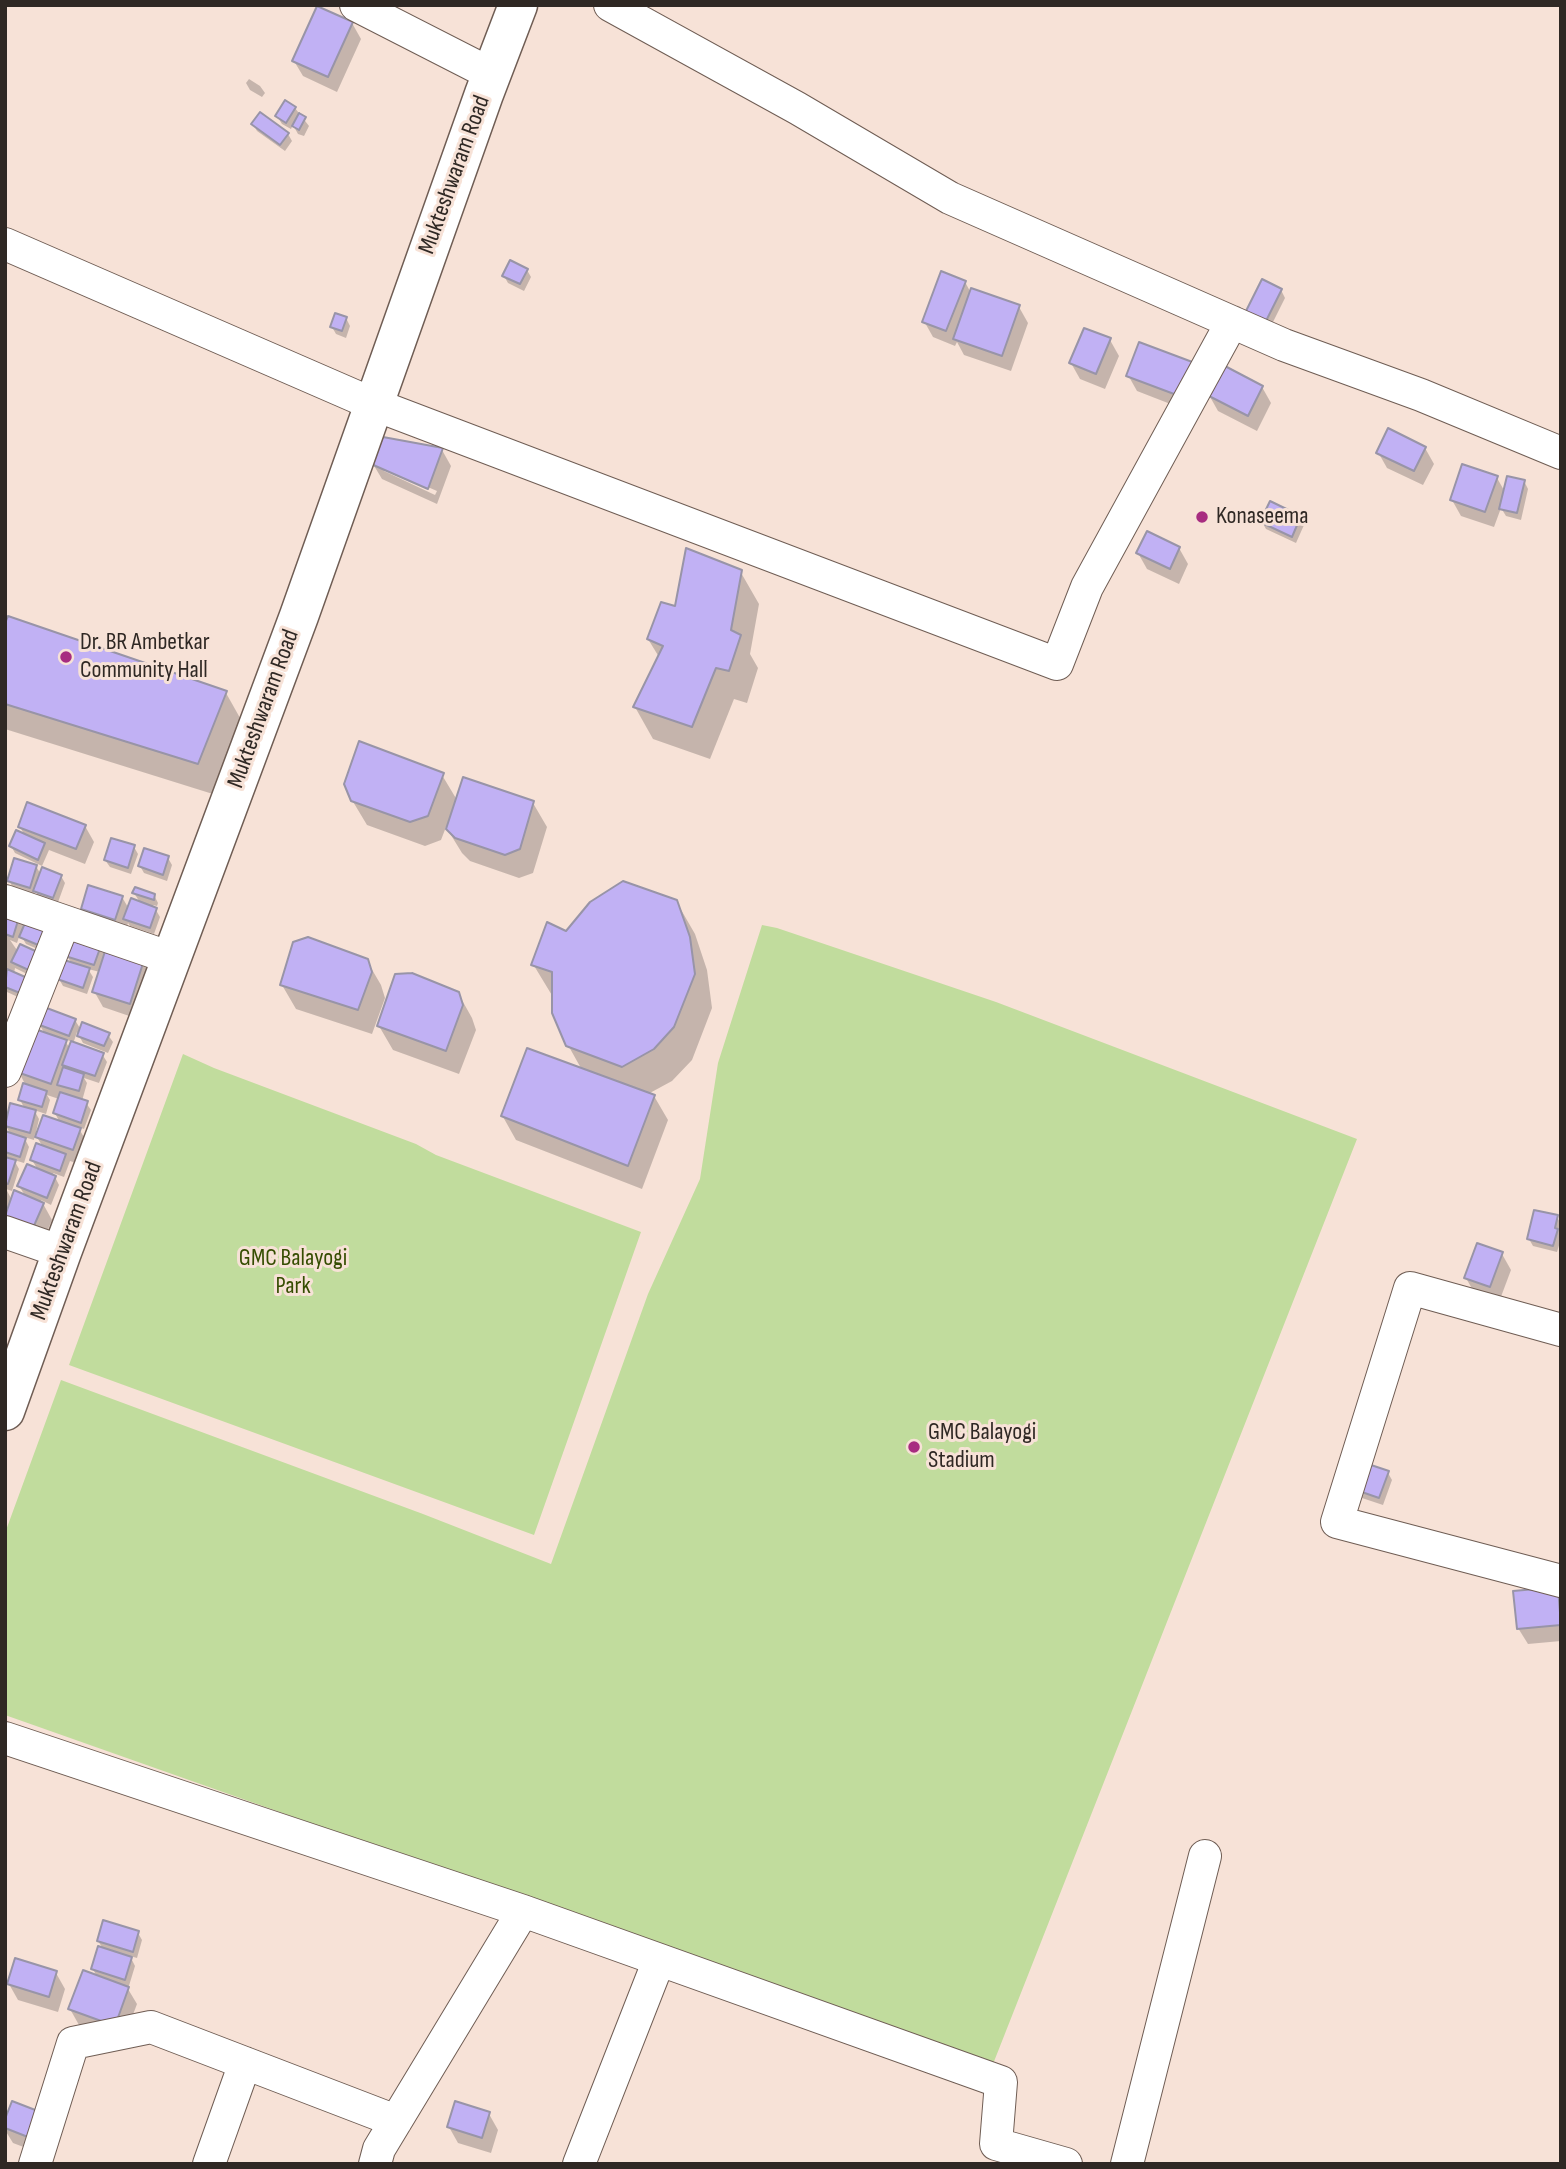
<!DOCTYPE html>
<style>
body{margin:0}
#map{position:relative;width:1566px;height:2169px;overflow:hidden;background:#f7e2d7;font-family:"Sofia Sans Condensed",sans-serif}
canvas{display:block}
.frame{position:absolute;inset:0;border:7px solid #2f2824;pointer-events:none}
</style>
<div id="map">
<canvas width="1566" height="2169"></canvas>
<div class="frame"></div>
</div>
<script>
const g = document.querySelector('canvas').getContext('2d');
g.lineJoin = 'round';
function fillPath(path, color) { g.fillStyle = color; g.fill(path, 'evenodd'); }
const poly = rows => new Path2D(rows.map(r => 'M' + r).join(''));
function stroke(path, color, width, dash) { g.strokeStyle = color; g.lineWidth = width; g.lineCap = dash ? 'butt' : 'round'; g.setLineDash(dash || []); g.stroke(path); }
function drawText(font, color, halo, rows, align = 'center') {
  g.font = font + ' "Sofia Sans Condensed",sans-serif'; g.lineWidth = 6; g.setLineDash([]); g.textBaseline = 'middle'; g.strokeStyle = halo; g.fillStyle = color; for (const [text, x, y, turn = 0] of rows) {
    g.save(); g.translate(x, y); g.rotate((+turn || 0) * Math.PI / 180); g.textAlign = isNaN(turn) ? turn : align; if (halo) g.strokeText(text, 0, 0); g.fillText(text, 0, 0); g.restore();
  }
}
fillPath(poly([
 [762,925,777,928,996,1002,1357,1139,993,2064,5,1715,5,1533,61,1380,423,1514,551,1564,648,1294,700,1179,718,1063],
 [183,1054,214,1068,416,1144,436,1155,641,1232,534,1535,69,1365]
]), '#c1dc9d');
fillPath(poly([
 [352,23,361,39,337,92,303,76,294,61],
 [249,79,260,86,265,93,262,97,250,90,246,83],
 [295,108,309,126,304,136,298,134,293,125,291,129,282,124,277,116],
 [253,124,288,134,292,141,285,151,257,131],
 [527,270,531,277,524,291,508,283,504,276],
 [965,282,971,293,1019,307,1028,323,1011,371,964,355,957,342,955,346,933,337,924,321],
 [1281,290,1285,298,1269,330,1251,321],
 [346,318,350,326,346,338,336,334,332,327],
 [1110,340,1119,356,1105,389,1080,379,1071,363],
 [1140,344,1191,412,1137,391,1128,375],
 [1262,387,1271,403,1257,431,1218,411,1209,395],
 [1425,448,1434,464,1423,485,1387,468,1378,452],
 [442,450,451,466,437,504,382,479,373,464],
 [384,468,437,491,435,495,384,471],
 [1497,478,1505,492,1524,481,1528,489,1521,520,1506,516,1501,508,1494,527,1461,516,1452,500],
 [1300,518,1304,525,1296,543,1266,529,1262,522],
 [1179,548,1188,564,1179,584,1147,569,1138,553],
 [740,571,759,604,750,654,758,668,747,703,734,699,710,759,653,739,635,707,659,657,648,639,677,609],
 [5,628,226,693,244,725,216,795,5,729],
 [442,775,457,800,533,803,547,827,533,873,519,878,470,861,462,853,446,827,441,840,425,846,367,825,352,800],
 [85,826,94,842,85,864,49,850,42,866,15,853,11,846,25,836,20,827],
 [134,847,138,854,131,874,110,867,105,860],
 [168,858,172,865,167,881,144,873,140,866],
 [36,866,41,875,61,876,65,883,57,905,39,898,35,890,34,894,13,888,9,880],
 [134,893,154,895,158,903,157,906,153,905,160,917,154,934,130,926,128,923,124,935,92,924,83,908,122,897,129,909,141,904],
 [676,901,695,934,707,970,712,1008,692,1060,672,1081,648,1094,654,1096,668,1120,642,1189,516,1140,502,1115,582,1070,568,1045,553,997,533,964,567,933],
 [5,912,19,916,47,953,26,944,20,934,17,943,10,940,37,979,15,968,14,974,29,1002,7,992,5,996],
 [75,933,144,958,153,974,138,1019,103,1007,94,991,100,972,88,969,93,977,87,994,63,986,59,979,72,964,67,956],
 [367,961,381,985,385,998,372,1034,296,1009,282,985],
 [458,993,472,1018,476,1030,459,1074,393,1050,379,1026],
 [75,1020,81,1030,108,1035,113,1042,108,1053,83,1043,77,1032,73,1044,102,1054,107,1062,99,1083,84,1078,87,1083,82,1101,86,1103,91,1110,84,1129,78,1127,89,1146,82,1165,70,1161,64,1177,53,1173,59,1185,51,1205,41,1200,52,1220,42,1243,15,1231,5,1215,5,1133,11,1135,6,1126,25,1109,20,1100,25,1084,19,1072,45,1034,39,1024],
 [64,1039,73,1042,70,1049],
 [47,1095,59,1099,55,1113,60,1123,39,1132,36,1132,39,1119,34,1110,46,1114,50,1100],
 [35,1134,43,1147,32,1160,38,1170,19,1186,26,1197,12,1200,6,1189,12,1191,19,1169,14,1160,24,1163,29,1147,24,1137,34,1140],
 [1557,1217,1561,1224,1559,1234,1561,1239,1557,1252,1533,1246,1529,1239],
 [1502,1254,1511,1270,1499,1302,1475,1294,1466,1278],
 [1388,1473,1392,1480,1383,1505,1362,1498,1358,1490],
 [1515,1592,1561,1595,1561,1641,1528,1644,1518,1628],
 [138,1933,142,1940,137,1958,130,1956,135,1966,128,1989,137,2004,123,2041,79,2025,70,2009,97,1977,93,1969,104,1950,98,1941],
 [56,1973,65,1989,58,2012,18,2000,9,1984],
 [13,2103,42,2154,13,2143,5,2130],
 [489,2114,498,2130,491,2153,458,2143,449,2127]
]), '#0003');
const building = poly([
 [317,6,353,22,328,77,292,61,317,6],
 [285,100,296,107,286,123,275,116,285,100],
 [260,112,289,133,280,145,251,124,260,112],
 [299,113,306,117,299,130,292,126,299,113],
 [510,260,528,269,520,284,502,276,510,260],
 [941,271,966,281,946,331,922,322,941,271],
 [1262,279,1282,289,1265,323,1245,313,1262,279],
 [971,288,1020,305,1002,356,953,339,971,288],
 [335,313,347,317,342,331,330,327,335,313],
 [1084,328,1111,338,1096,374,1069,363,1084,328],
 [1139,342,1195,363,1182,397,1126,376,1139,342],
 [1223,365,1263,386,1248,416,1207,395,1223,365],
 [1388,428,1426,447,1414,471,1376,453,1388,428],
 [383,437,443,448,428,489,371,464,383,437],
 [1462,464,1498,476,1485,512,1450,500,1462,464],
 [1507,476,1525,480,1517,513,1499,509,1507,476],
 [1270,501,1301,516,1292,537,1260,522,1270,501],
 [1147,531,1180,547,1170,569,1136,553,1147,531],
 [686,548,742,570,731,630,741,635,729,671,716,668,692,727,633,707,663,646,647,639,661,602,675,606,686,548],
 [8,616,227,691,198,764,5,704,5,623,8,616],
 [359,741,444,773,428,816,410,822,351,801,344,784,359,741],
 [463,777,534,801,520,849,505,855,455,838,446,829,463,777],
 [27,802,86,825,76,849,18,827,27,802],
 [16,830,45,843,38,860,9,846,16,830],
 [111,838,135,845,128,868,104,860,111,838],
 [144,848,169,856,163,875,138,866,144,848],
 [14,858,37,865,30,888,7,881,14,858],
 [42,867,62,875,53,898,33,891,42,867],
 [623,881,677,900,690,937,695,974,674,1027,654,1049,622,1067,566,1046,552,1013,552,972,531,965,547,922,566,931,590,902,623,881],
 [88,885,123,896,115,920,81,909,88,885],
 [135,887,155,894,154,900,132,893,135,887],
 [131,898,157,908,150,928,123,919,131,898],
 [5,910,20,914,13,937,5,934,5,910],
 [28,916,52,926,43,947,19,937,28,916],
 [73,931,103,940,94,965,65,956,73,931],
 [308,937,368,959,372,972,358,1010,280,985,293,942,308,937],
 [20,944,42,954,33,972,11,962,20,944],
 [107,945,145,957,130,1004,92,992,107,945],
 [64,960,90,968,83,988,57,979,64,960],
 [7,969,32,980,25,995,5,987,7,969],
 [412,973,459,992,463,1005,446,1051,377,1026,395,974,412,973],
 [44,1007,76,1019,69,1036,37,1024,44,1007],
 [82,1022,110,1033,104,1046,77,1036,82,1022],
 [32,1028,67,1040,51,1084,17,1072,32,1028],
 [71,1041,104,1053,95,1076,62,1065,71,1041],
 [527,1048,655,1095,628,1166,501,1116,527,1048],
 [63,1067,84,1074,79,1091,57,1085,63,1067],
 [23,1083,47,1091,42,1107,18,1100,23,1083],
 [60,1092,88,1101,81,1123,53,1113,60,1092],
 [10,1103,36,1110,30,1133,5,1126,10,1103],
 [43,1115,81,1128,73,1150,35,1137,43,1115],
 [5,1131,26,1138,20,1157,5,1152,5,1131],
 [36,1143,66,1154,60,1171,30,1160,36,1143],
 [5,1157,16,1160,8,1184,5,1183,5,1157],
 [27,1164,56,1176,47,1198,17,1186,27,1164],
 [14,1190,44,1203,33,1228,5,1216,14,1190],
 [1534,1210,1558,1215,1555,1228,1558,1229,1553,1246,1527,1239,1534,1210],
 [1477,1243,1503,1252,1490,1287,1464,1278,1477,1243],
 [1365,1463,1389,1471,1379,1498,1356,1490,1365,1463],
 [1558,1587,1561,1625,1517,1629,1513,1591,1558,1587],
 [103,1920,139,1931,133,1952,97,1941,103,1920],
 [98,1946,132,1957,125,1980,91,1969,98,1946],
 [15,1958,57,1971,49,1997,7,1984,15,1958],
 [83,1970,129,1987,115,2026,68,2009,83,1970],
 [12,2101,43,2113,33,2139,5,2128,5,2119,12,2101],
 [455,2101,490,2112,482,2138,447,2127,455,2101]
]);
fillPath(building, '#c1b1f4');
stroke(building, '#9894a7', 2);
const minor = poly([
 [356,5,491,74],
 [610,5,797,108,950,198,1284,345,1421,395,1561,453],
 [5,244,373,404,1057,664,1087,587,1232,322],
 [5,901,171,958],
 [5,1071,64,922],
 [5,1232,62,1252],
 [1561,1330,1410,1288,1337,1522,1561,1581],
 [5,1738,523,1911,1001,2082,996,2144,1066,2164],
 [35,2164,73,2043,151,2027,396,2121],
 [209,2164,245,2063],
 [375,2164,379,2149,523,1911],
 [579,2164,659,1960],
 [1127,2164,1205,1856]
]);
const major = poly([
 [5,1411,62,1252,299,616,484,94,518,5]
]);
stroke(minor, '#6f5d54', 34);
stroke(major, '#6f5d54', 41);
stroke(minor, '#fff', 32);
stroke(major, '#fff', 38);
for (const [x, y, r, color] of [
 [1202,517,7,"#a72c80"],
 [66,657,7,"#a72c80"],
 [914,1447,7,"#a72c80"]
]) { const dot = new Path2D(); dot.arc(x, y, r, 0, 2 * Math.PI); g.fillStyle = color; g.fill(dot); stroke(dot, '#f7e2d7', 2.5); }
drawText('24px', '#2f2824', '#f7e2d7', [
 ["Mukteshwaram Road",455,175,-70],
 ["Mukteshwaram Road",264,709,-70],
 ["Mukteshwaram Road",67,1241,-70]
]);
drawText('24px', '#2f2824', '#f7e2d7', [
 ["Konaseema",1216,517],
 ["Dr. BR Ambetkar",80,643],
 ["Community Hall",80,671],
 ["GMC Balayogi",928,1433],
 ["Stadium",928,1461]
], 'left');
drawText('24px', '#354d01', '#f7e2d7', [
 ["GMC Balayogi",293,1259],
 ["Park",293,1287]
]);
</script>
